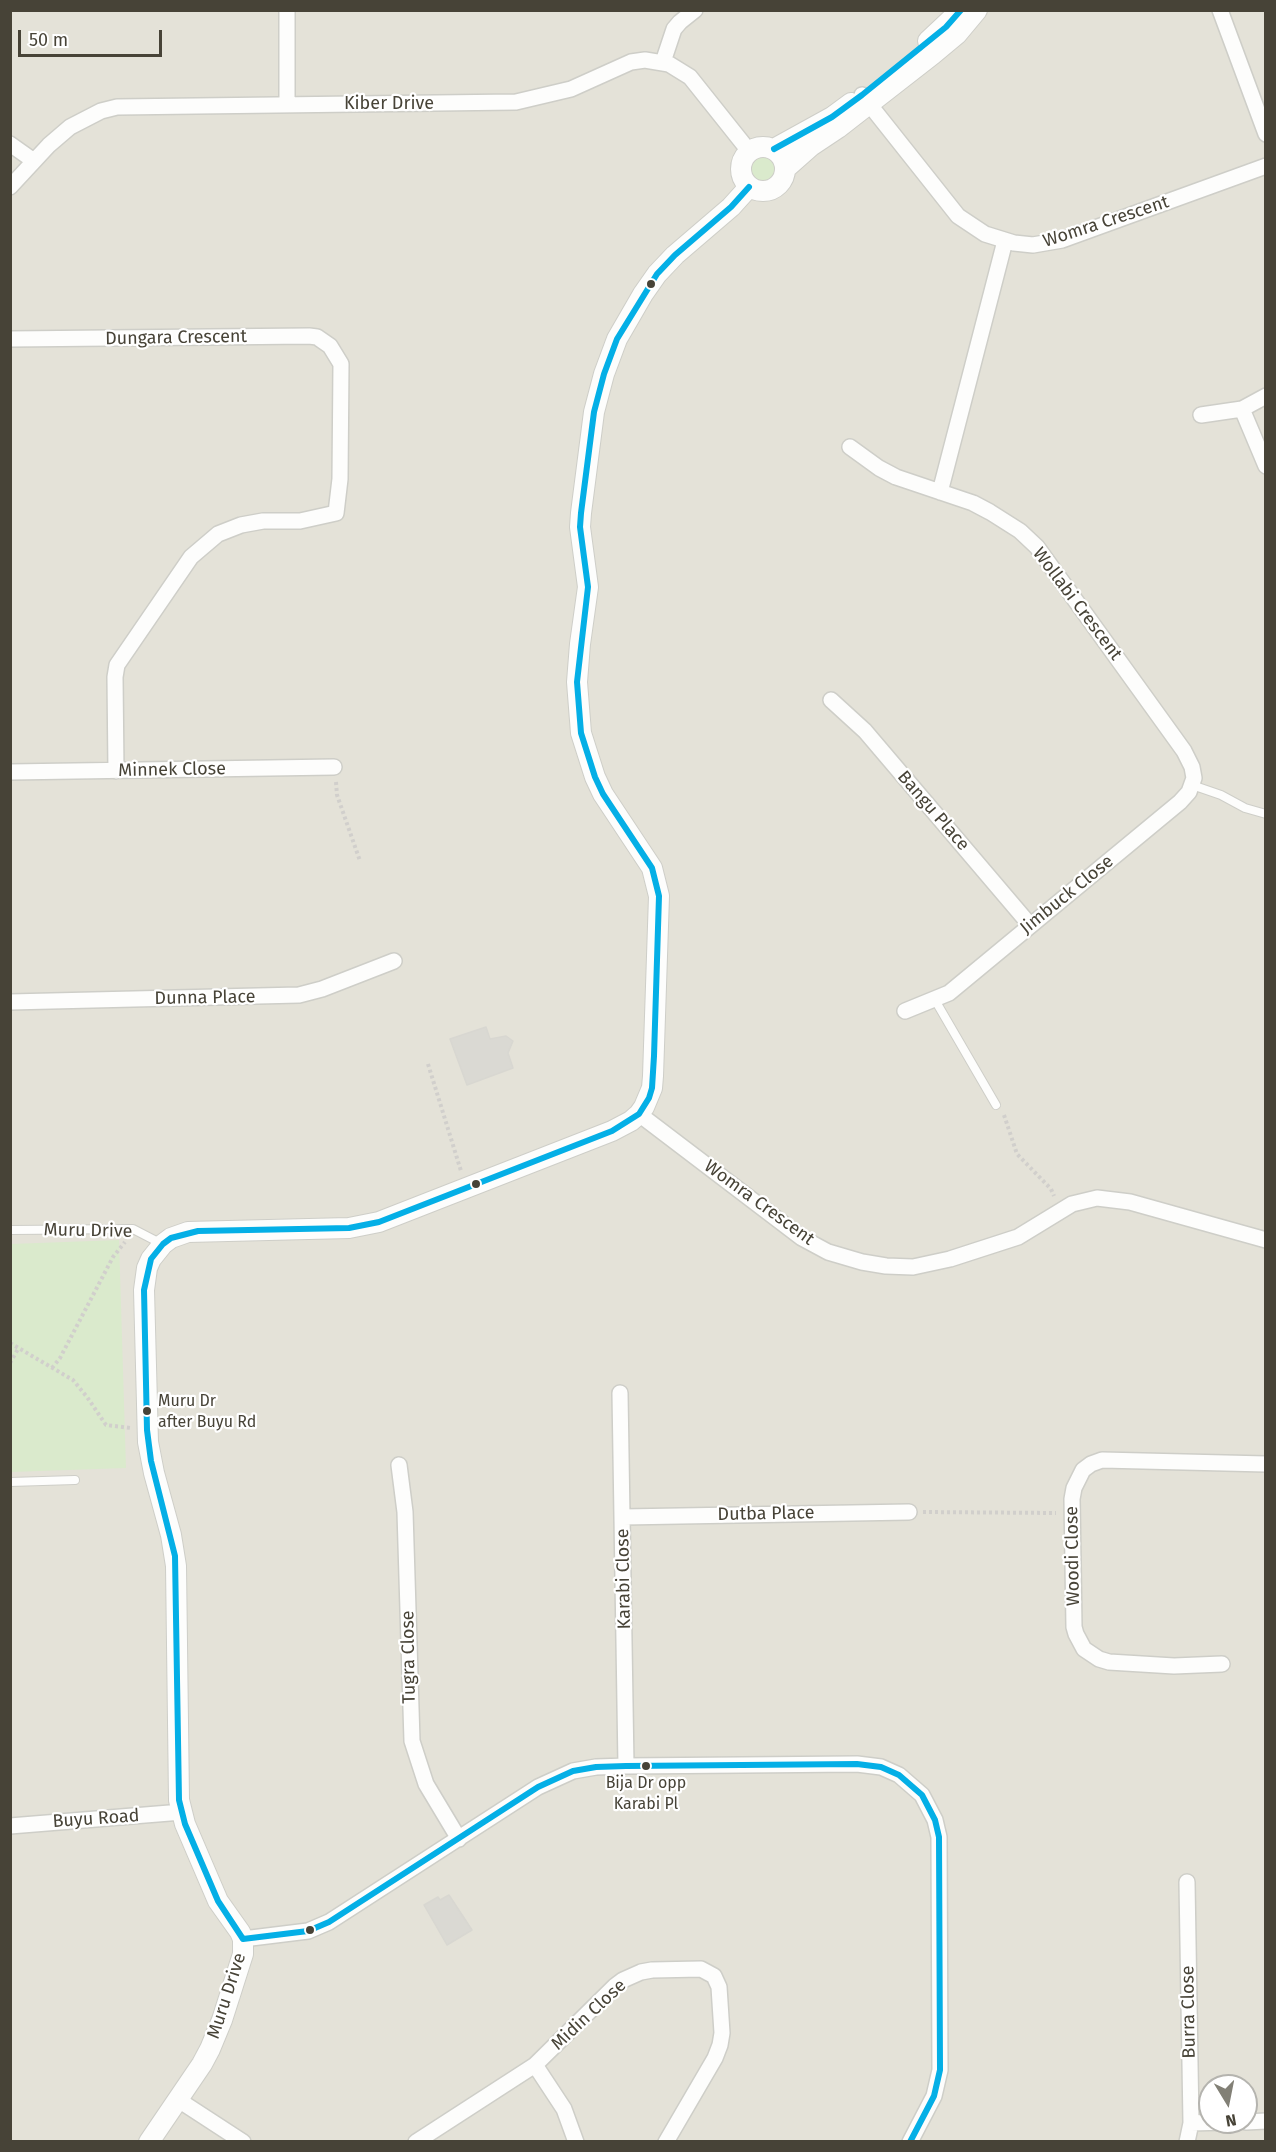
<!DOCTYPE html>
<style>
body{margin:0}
#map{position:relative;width:1276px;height:2152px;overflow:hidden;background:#f0f0eb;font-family:"Fira Sans",sans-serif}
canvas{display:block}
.frame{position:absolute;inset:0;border:12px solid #474337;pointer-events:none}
.north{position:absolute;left:1198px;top:2074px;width:60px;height:60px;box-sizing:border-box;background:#fff;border:2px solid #b5b4af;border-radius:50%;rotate:170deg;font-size:16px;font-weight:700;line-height:24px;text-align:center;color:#474337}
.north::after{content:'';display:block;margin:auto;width:21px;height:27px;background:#828076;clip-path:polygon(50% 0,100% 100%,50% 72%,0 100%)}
.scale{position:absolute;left:18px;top:30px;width:144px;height:27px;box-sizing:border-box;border:3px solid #474337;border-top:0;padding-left:8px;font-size:18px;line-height:21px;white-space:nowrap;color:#474337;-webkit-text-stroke:4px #fff;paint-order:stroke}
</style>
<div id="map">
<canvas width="1276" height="2152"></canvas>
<div class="frame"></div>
<div class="north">N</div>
<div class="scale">50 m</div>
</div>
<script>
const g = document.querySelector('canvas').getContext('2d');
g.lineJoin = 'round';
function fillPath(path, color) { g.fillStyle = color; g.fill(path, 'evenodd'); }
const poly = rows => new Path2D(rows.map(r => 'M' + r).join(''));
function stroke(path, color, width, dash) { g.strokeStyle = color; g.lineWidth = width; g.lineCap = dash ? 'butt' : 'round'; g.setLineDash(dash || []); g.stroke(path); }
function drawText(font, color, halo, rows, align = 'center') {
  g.font = font + ' "Fira Sans",sans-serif'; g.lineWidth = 4.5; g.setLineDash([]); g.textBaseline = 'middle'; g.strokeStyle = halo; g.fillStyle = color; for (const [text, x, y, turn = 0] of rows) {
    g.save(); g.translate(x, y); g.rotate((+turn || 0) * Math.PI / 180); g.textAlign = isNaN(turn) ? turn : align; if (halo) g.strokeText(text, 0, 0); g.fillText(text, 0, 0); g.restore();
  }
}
fillPath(poly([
 [11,11,1265,11,1265,2141,11,2142],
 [1210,2086,1246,2086,1246,2122,1210,2122]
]), '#e4e2d8');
fillPath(poly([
 '751 168a14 14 0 1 1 28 0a14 14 0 1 1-28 0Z',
 [119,1240,126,1468,11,1472,11,1244]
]), '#daeacc');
const building = poly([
 [486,1027,490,1039,506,1036,513,1041,508,1053,513,1068,467,1085,450,1039,486,1027],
 [449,1895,472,1930,447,1945,424,1905,438,1897,440,1900,449,1895]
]);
fillPath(building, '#dad9d3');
stroke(building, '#d8d7d1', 1.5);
const service = poly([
 [1192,785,1221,795,1245,808,1266,814],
 [935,1000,996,1105],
 [10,1230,133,1229,162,1244],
 [10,1482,75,1480]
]);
const minor = poly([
 [287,10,287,104],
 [1220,10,1266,134],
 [663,62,674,29,680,22,695,10],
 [862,95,958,216,985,234,1014,243,1033,245,1062,240,1266,166],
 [10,144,34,161],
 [10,187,49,145,70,127,101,111,117,107,516,102,571,89,631,62,645,60,669,64,690,77,749,151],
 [10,339,309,336,317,337,330,346,341,364,340,479,336,513,300,521,263,521,241,525,218,534,191,557,117,665,115,677,116,771],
 [1242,409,1266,466],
 [1201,415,1242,409,1266,396],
 [850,447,879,468,896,477,973,503,990,512,1020,531,1037,547,1184,751,1192,767,1194,778,1189,792,1180,802,949,993,905,1011],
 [940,492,1005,241],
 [831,700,865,731,1030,925],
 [10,772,334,767],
 [10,1002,299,995,322,989,394,961],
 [639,1114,802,1238,828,1252,862,1262,886,1266,913,1267,950,1259,1018,1237,1072,1204,1097,1198,1130,1202,1266,1240],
 [620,1393,626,1766],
 [399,1465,405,1512,412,1741,426,1784,459,1839],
 [623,1517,909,1512],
 [1222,1664,1174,1666,1109,1662,1099,1659,1084,1649,1076,1634,1074,1627,1072,1499,1074,1488,1083,1470,1091,1464,1102,1460,1266,1464],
 [10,1826,182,1812],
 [1187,1882,1191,2123,1187,2142],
 [243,1939,308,1931,329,1922,538,1787,573,1771,596,1767,626,1766,857,1764,881,1767,899,1775,922,1795,935,1820,939,1837,940,2070,934,2096,910,2142],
 [535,2065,564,2109,576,2142],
 [177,2099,243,2142],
 [1246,2122,1266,2121],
 [1191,2123,1227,2122],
 [416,2142,535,2065,615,1986,623,1980,641,1972,652,1970,701,1969,714,1976,719,1987,722,2033,720,2045,715,2058,666,2142]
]);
const tertiary = poly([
 [928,41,961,10],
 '741 169a22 22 0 1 1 44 0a22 22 0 1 1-44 0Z',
 [774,149,832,117,851,103],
 [785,169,811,146,838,128,933,54,957,34,977,10],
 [149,2142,202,2064,210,2049,222,2020,243,1954,243,1939,240,1932,218,1901,185,1824,179,1800,176,1566,171,1535,154,1473,148,1442,144,1290,147,1268,151,1259,163,1244,171,1238,188,1232,349,1228,379,1222,612,1131,631,1121,639,1114,644,1107,652,1088,653,1076,659,896,652,868,603,794,595,777,581,733,577,682,580,644,588,587,580,527,581,513,594,412,604,374,617,339,643,294,657,274,675,255,731,207,749,187]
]);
stroke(service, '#cecec8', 10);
stroke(minor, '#cecec8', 18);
stroke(tertiary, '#cecec8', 22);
stroke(poly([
 [336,782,337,795,360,861],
 [428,1064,461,1171],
 [1004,1115,1017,1154,1051,1189,1054,1196],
 [10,1343,73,1380,87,1397,106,1425,131,1428],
 [10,1363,18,1349],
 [52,1368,60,1358,113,1257,125,1242],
 [923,1512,1056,1513]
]), '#d1cfcc', 4, [3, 3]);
stroke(service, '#fdfdfc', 8);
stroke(minor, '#fdfdfc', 15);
stroke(tertiary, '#fdfdfc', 20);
stroke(poly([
 [774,149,832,117,862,95,946,27,961,10],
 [749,187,731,207,675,255,657,274,617,339,604,374,594,412,581,513,580,527,588,587,577,682,581,733,595,777,603,794,652,868,659,896,654,1056,652,1088,649,1098,639,1114,612,1131,379,1222,349,1228,198,1231,171,1238,163,1244,151,1259,144,1290,147,1430,151,1461,175,1556,179,1800,185,1824,218,1901,243,1939,308,1931,329,1922,538,1787,573,1771,596,1767,626,1766,857,1764,881,1767,899,1775,922,1795,935,1820,939,1837,940,2070,934,2096,910,2142]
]), '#04afe6', 6);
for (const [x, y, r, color] of [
 [651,284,5,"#474337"],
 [476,1184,5,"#474337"],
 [147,1411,5,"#474337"],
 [646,1766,5,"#474337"],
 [310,1930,5,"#474337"]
]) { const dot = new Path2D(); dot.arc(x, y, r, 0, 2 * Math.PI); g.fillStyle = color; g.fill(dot); stroke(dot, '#fff', 2); }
drawText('16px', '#474337', '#fff', [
 ["Muru Dr",158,1402],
 ["after Buyu Rd",158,1423],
 ["Bija Dr opp",646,1784,"center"],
 ["Karabi Pl",646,1805,"center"]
], 'left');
drawText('18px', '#474337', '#fff', [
 ["Kiber Drive",389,104],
 ["Womra Crescent",1106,222,-18],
 ["Dungara Crescent",176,338,-1],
 ["Wollabi Crescent",1077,604,53],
 ["Minnek Close",172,770,-1],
 ["Bangu Place",933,811,49],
 ["Jimbuck Close",1067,895,-39],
 ["Dunna Place",205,998,-1],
 ["Womra Crescent",759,1203,36],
 ["Muru Drive",88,1231,1],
 ["Dutba Place",766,1514,-1],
 ["Woodi Close",1073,1556,-91],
 ["Karabi Close",624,1579,-91],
 ["Tugra Close",409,1657,-91],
 ["Buyu Road",96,1819,-4],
 ["Muru Drive",227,1996,-72],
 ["Burra Close",1189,2012,-91],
 ["Midin Close",589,2015,-43]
]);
</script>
